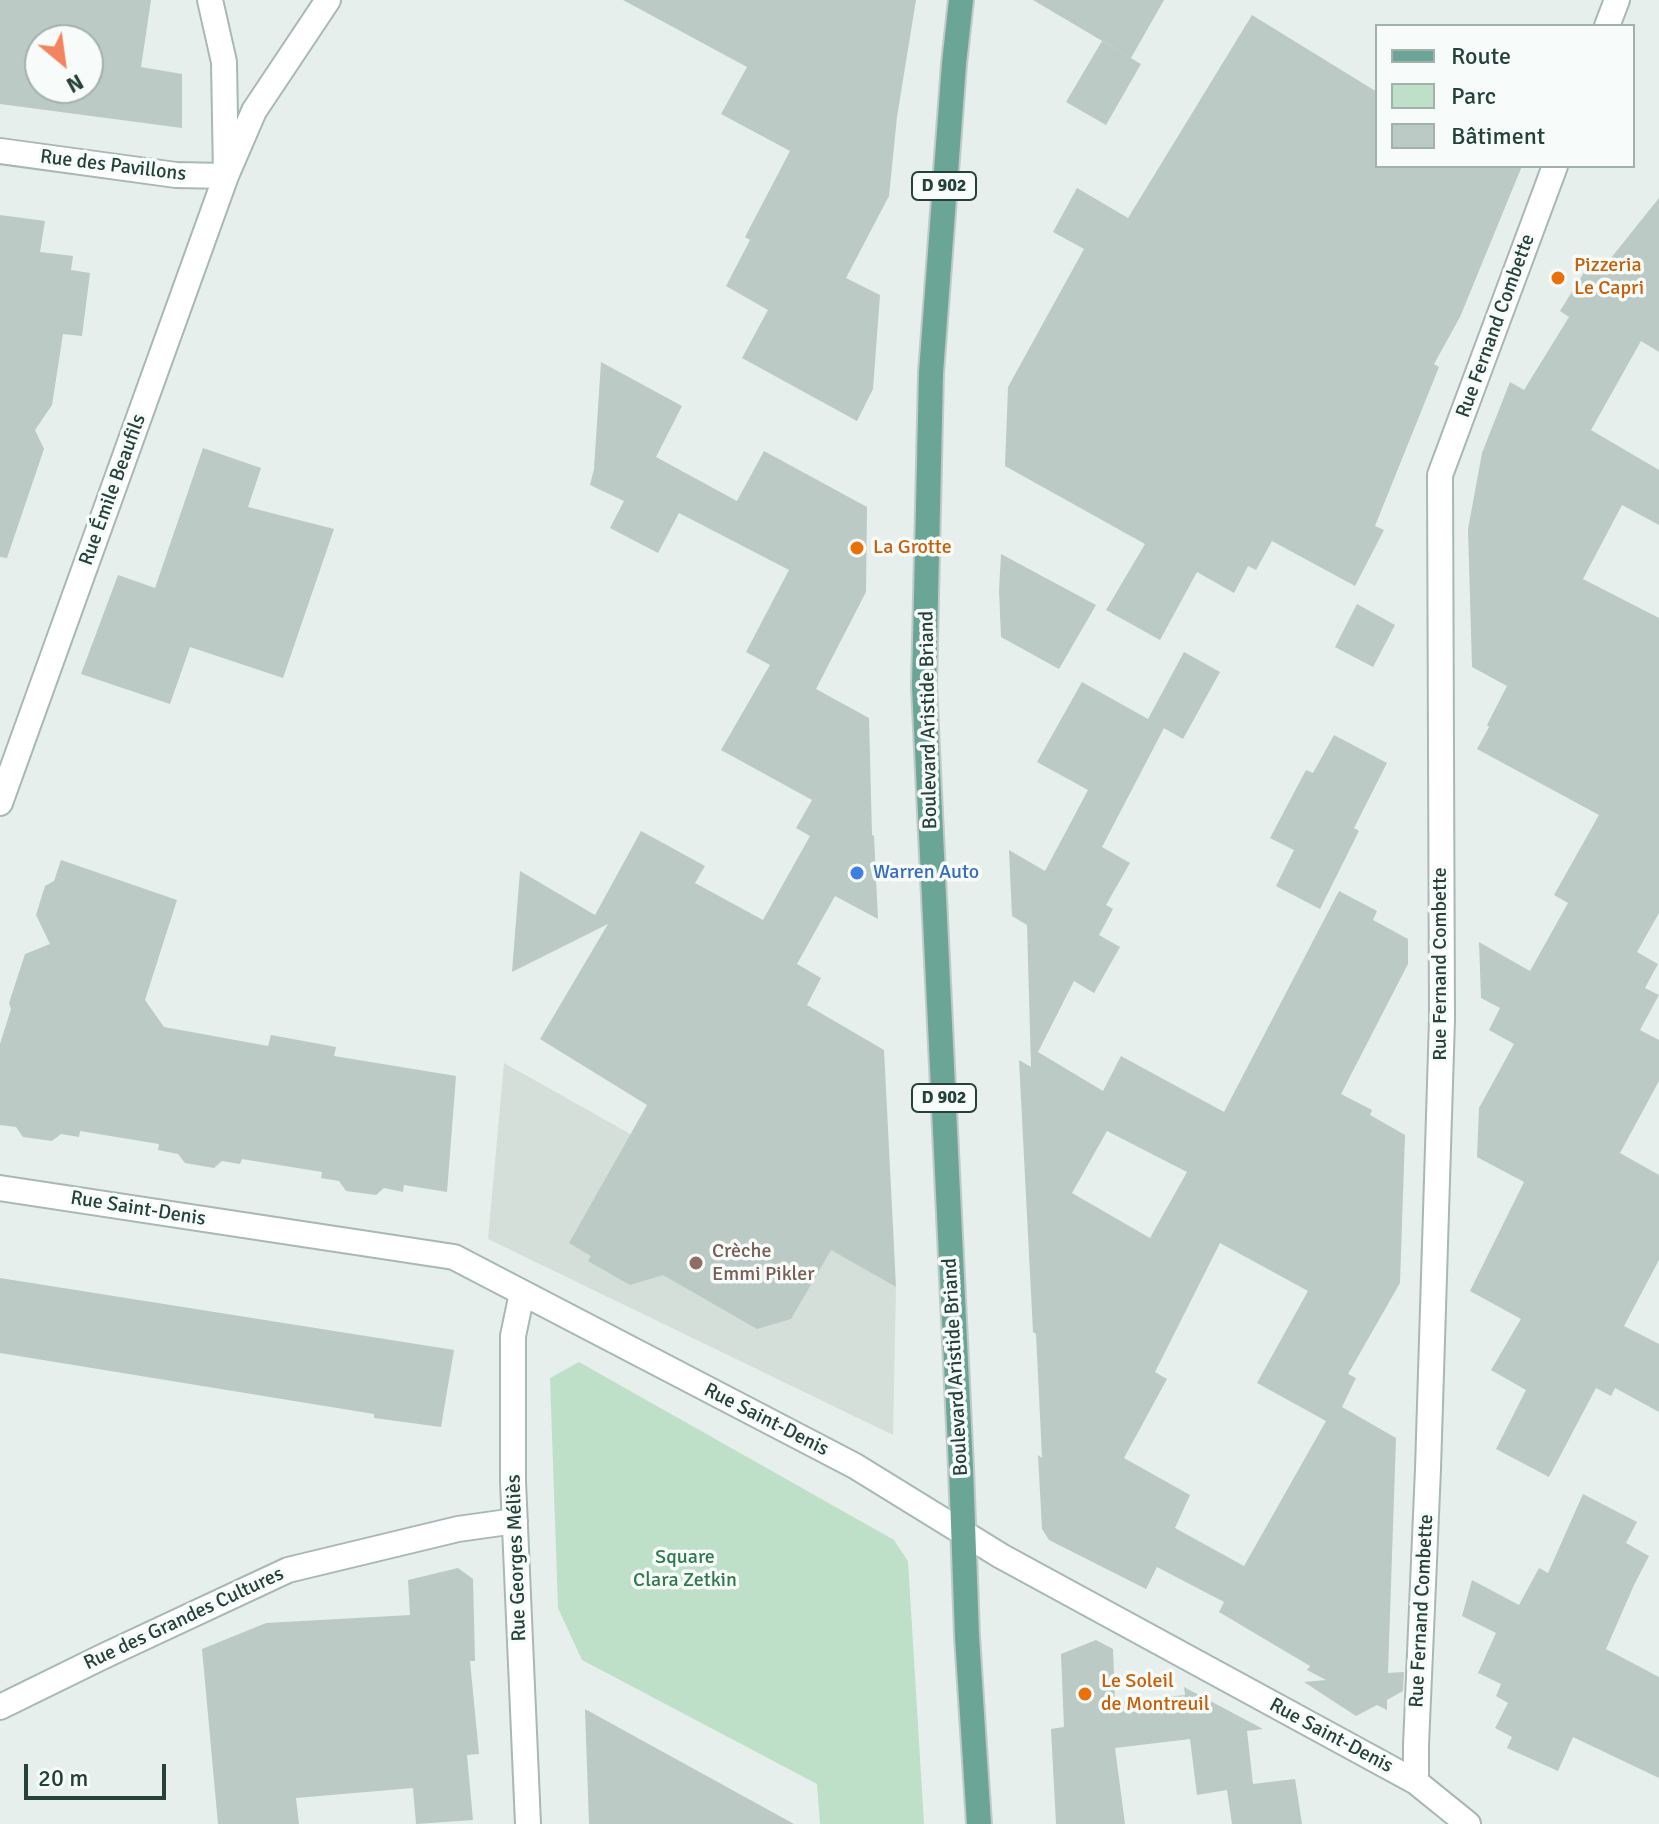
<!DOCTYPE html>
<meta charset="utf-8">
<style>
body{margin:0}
#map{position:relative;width:1659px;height:1824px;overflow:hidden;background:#e6efeb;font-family:Signika,sans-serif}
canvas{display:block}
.legend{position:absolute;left:1375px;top:24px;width:260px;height:144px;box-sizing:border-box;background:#f7fbf9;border:2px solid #a3b1ad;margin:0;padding:10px 14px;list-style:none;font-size:24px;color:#24423a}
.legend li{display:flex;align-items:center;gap:16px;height:40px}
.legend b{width:40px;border:2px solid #a3b1ad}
.north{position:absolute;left:24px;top:24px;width:80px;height:80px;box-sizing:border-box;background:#f7fbf9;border:2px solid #a3b1ad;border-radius:50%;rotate:151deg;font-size:22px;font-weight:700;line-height:32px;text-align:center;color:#24423a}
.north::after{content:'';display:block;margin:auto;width:28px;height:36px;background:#f4845f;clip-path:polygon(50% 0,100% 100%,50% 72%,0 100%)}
.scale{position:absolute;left:24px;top:1764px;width:142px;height:36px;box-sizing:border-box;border:4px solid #24423a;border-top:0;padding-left:10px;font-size:24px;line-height:28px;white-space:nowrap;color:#24423a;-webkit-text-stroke:6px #f7fbf9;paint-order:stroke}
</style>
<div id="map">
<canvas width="1659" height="1824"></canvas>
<ul class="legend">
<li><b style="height:10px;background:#6aa596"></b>Route</li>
<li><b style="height:22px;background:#bfe0c8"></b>Parc</li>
<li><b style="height:22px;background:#bbcac4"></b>Bâtiment</li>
</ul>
<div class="north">N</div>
<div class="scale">20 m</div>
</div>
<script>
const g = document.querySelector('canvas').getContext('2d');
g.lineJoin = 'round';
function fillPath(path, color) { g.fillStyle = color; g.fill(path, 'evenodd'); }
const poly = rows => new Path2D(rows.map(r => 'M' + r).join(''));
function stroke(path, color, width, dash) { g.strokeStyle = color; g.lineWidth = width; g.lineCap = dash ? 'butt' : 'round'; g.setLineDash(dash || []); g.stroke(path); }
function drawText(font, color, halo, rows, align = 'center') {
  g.font = font + ' Signika,sans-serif'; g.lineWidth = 7; g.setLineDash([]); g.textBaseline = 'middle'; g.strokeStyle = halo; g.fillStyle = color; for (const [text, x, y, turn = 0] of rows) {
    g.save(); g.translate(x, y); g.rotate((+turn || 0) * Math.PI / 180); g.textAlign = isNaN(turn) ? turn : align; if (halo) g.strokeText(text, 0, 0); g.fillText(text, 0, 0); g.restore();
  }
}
fillPath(poly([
 [504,1063,673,1158,896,1287,893,1435,488,1239]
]), '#d4dfda');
fillPath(poly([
 [579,1362,894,1540,908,1561,924,1824,820,1824,817,1784,582,1660,558,1608,550,1378]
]), '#bfe0c8');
fillPath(poly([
 [0,0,151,0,141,67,182,74,182,128,0,104],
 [40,40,88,40,88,88,40,88],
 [623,0,916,0,897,117,889,196,846,278,880,295,873,389,857,421,742,358,768,310,726,286,750,240,745,237,790,151,721,114,747,67],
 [1033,0,1164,0,1131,58],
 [1252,15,1377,92,1377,166,1522,166,1460,317,1434,364,1439,367,1375,526,1384,530,1355,586,1272,541,1256,570,1248,566,1234,593,1197,572,1160,640,1106,610,1145,544,1005,466,1008,387,1084,249,1053,232,1077,188,1128,218],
 [1102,41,1141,64,1106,125,1066,102],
 [1659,198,1659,352,1641,341,1591,430,1659,470,1659,525,1622,505,1583,579,1659,618,1659,913,1637,952,1658,964,1645,988,1659,995,1640,1030,1659,1040,1659,1081,1620,1153,1659,1175,1659,1260,1624,1326,1659,1344,1659,1412,1615,1388,1611,1396,1596,1388,1549,1477,1496,1449,1526,1390,1491,1370,1521,1319,1470,1291,1524,1182,1477,1157,1479,1108,1514,1044,1489,1030,1500,1008,1481,998,1479,942,1530,971,1568,903,1554,895,1599,815,1477,749,1489,727,1487,725,1507,686,1472,667,1468,529,1482,453,1510,382,1524,390,1569,317,1560,311,1588,266,1599,273],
 [0,215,45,221,40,252,73,256,71,270,90,273,82,336,63,334,52,405,35,430,44,449,7,558,0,557],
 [601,362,682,406,656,457,737,501,764,451,867,507,866,592,816,689,869,718,872,835,874,836,878,919,835,896,797,964,821,978,807,1005,884,1050,896,1287,831,1250,791,1319,757,1329,663,1275,630,1285,588,1261,591,1256,569,1243,647,1105,540,1039,608,924,512,972,520,871,595,915,641,831,705,866,695,883,763,920,810,836,796,828,812,800,721,750,770,665,746,652,789,570,679,513,658,553,610,528,624,501,590,485,594,469],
 [203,448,261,468,248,507,334,529,283,678,190,647,170,704,81,674,118,575,155,588],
 [1001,554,1096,605,1059,669,1001,637,999,590],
 [1357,604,1395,625,1373,667,1335,647],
 [1184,652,1220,672,1183,739,1148,719],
 [1082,682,1164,728,1102,847,1130,863,1106,905,1113,909,1099,935,1120,947,1094,993,1074,981,1038,1052,1103,1091,1121,1056,1224,1112,1339,891,1377,911,1373,920,1408,939,1408,964,1341,1094,1372,1110,1370,1115,1405,1135,1400,1283,1348,1374,1356,1378,1342,1407,1396,1438,1388,1673,1404,1672,1403,1691,1387,1700,1387,1710,1377,1705,1356,1716,1304,1682,1326,1680,1307,1670,1310,1666,1219,1612,1224,1602,1157,1567,1146,1589,1049,1540,1042,1529,1038,1455,1042,1458,1036,1334,1033,1332,1019,1060,1031,1067,1027,925,1012,916,1009,850,1045,871,1088,790,1037,762],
 [1107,1131,1187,1172,1150,1238,1072,1193],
 [1220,1243,1308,1291,1257,1383,1326,1421,1244,1566,1175,1528,1190,1495,1124,1458,1167,1379,1155,1372],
 [1334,735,1387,763,1354,828,1359,831,1320,909,1276,886,1294,850,1270,838,1306,770,1313,773],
 [61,860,177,900,145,1000,164,1027,268,1046,271,1035,336,1047,334,1056,456,1076,447,1192,404,1185,403,1192,384,1188,376,1195,346,1191,339,1181,321,1178,322,1172,242,1159,240,1164,222,1161,214,1168,185,1163,178,1154,158,1150,159,1144,80,1131,79,1137,61,1134,52,1141,23,1137,16,1127,0,1125,0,1044,11,1009,9,1003,25,954,50,944,36,915,45,886,54,881],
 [0,1278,454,1350,441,1427,374,1418,374,1414,0,1353],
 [1583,1494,1637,1522,1626,1543,1649,1556,1634,1585,1606,1649,1659,1677,1659,1778,1573,1737,1558,1771,1507,1748,1512,1737,1495,1728,1508,1703,1496,1696,1501,1684,1478,1673,1496,1633,1462,1616,1472,1580,1519,1605,1539,1568,1548,1573],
 [458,1568,473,1579,475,1661,470,1661,479,1754,467,1755,473,1820,416,1824,413,1788,296,1798,299,1824,218,1824,202,1649,266,1623,410,1615,408,1580],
 [1096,1640,1113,1649,1115,1702,1185,1695,1184,1687,1263,1729,1247,1731,1253,1784,1295,1779,1302,1824,1232,1824,1227,1790,1197,1795,1190,1739,1115,1748,1125,1824,1056,1824,1051,1729,1064,1727,1061,1654],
 [585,1709,794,1824,589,1824]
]), '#bbcac4');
const minor = poly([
 [1607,26,1617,0],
 [0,151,176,175,226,176,224,62,210,0],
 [0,803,226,176,254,111,328,0],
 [0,1188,454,1257,855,1466,1001,1556,1416,1782,1468,1824],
 [522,1293,513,1336,513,1481,528,1824],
 [0,1707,104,1656,288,1570,458,1529,515,1521],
 [1416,1782,1416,1745,1428,1469,1442,1019,1440,475,1555,166]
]);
const major = poly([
 [961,0,954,64,931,373,924,686,961,1468,967,1636,979,1824]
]);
stroke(minor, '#a8b8b2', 28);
stroke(major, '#c2cac8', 28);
stroke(minor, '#fff', 24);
stroke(major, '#6aa596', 24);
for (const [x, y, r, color] of [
 [1558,278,8,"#e8710a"],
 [857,548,8,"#e8710a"],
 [857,873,8,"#3f7fe0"],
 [696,1263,8,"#8d6e63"],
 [1085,1694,8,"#e8710a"]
]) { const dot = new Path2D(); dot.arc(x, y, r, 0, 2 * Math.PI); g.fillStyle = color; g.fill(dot); stroke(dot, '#f7fbf9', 3); }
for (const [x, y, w] of [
 [944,186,64],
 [944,1098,64]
]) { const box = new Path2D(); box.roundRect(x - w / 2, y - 14, w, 28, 6); g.fillStyle = '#f7fbf9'; g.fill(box); stroke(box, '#24423a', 2); }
drawText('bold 18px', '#24423a', null, [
 ["D 902",944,186],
 ["D 902",944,1098]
]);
drawText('20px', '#24423a', '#f7fbf9', [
 ["Rue des Pavillons",113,166,7],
 ["Rue Fernand Combette",1496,326,-70],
 ["Rue Émile Beaufils",113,490,-70],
 ["Boulevard Aristide Briand",929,720,-91],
 ["Rue Fernand Combette",1441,964,-90],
 ["Rue Saint-Denis",138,1209,9],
 ["Boulevard Aristide Briand",956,1367,-93],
 ["Rue Saint-Denis",766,1420,27],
 ["Rue Georges Méliès",517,1558,-92],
 ["Rue Fernand Combette",1422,1611,-87],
 ["Rue des Grandes Cultures",184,1619,-25],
 ["Rue Saint-Denis",1331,1736,28]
]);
drawText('20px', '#c56008', '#f7fbf9', [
 ["Pizzeria",1574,266],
 ["Le Capri",1574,289],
 ["La Grotte",873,548],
 ["Le Soleil",1101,1682],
 ["de Montreuil",1101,1705]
], 'left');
drawText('20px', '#366cbe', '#f7fbf9', [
 ["Warren Auto",873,873]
], 'left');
drawText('20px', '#785e54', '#f7fbf9', [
 ["Crèche",712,1252],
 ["Emmi Pikler",712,1275]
], 'left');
drawText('20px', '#2d7a4b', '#f7fbf9', [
 ["Square",685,1558],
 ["Clara Zetkin",685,1581]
]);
</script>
